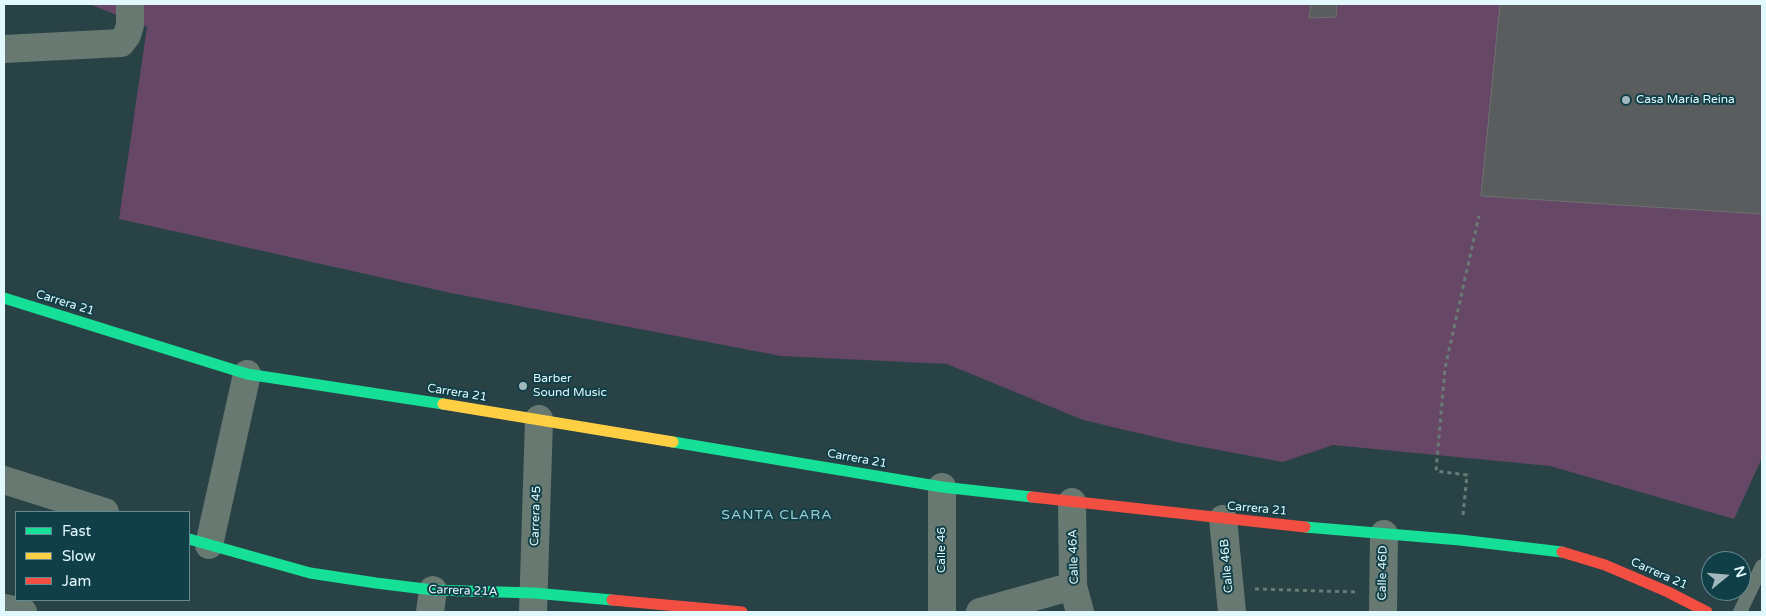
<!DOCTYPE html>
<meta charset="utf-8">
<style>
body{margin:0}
#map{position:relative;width:1766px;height:616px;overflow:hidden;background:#294246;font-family:"Varela Round",sans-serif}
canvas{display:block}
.frame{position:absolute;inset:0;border:5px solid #e1f9fd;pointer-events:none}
.legend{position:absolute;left:15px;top:511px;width:175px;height:90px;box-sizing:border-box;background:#113f47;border:1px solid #648990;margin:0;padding:6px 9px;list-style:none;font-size:15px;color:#e1f9fd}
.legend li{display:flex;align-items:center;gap:10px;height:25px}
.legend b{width:25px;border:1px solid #648990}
.north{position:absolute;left:1701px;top:551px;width:50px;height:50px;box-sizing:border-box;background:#113f47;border:1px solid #648990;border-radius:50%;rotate:73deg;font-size:14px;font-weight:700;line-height:20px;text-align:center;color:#e1f9fd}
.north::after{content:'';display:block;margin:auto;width:18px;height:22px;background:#a1b9bd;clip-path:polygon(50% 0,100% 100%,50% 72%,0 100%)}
</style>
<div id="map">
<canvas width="1766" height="616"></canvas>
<div class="frame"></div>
<ul class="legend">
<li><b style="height:6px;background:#16e098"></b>Fast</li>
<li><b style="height:6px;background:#ffcf43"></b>Slow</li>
<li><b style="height:6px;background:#f24e42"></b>Jam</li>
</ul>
<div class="north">N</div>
</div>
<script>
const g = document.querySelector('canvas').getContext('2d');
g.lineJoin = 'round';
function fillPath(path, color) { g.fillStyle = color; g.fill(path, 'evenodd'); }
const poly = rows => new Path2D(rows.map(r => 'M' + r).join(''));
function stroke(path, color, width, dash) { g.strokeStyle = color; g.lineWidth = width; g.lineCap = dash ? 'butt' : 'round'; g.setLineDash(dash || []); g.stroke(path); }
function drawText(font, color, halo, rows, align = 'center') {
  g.font = font + ' "Varela Round",sans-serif'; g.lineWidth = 4; g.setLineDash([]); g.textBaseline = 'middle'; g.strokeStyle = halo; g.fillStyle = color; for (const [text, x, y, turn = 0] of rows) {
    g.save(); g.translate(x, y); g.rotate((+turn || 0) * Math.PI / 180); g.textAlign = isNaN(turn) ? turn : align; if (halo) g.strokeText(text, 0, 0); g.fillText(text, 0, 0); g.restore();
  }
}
fillPath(poly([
 [89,4,1762,4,1762,458,1734,519,1550,466,1333,445,1283,462,1181,443,1083,420,947,364,781,356,451,293,119,219,147,27]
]), '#664866');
const building = poly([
 [1311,4,1337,4,1336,17,1309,18,1311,4],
 [1500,4,1762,4,1762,214,1481,196,1500,4]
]);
fillPath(building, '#595d5d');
stroke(building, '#6d7171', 1);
stroke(poly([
 [1463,515,1467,475,1436,471,1445,368,1479,216],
 [1255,589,1356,592]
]), '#6a7b76', 3, [4, 4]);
stroke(poly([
 [1740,612,1762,566]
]), '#677971', 14);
stroke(poly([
 [4,49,121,43,127,35,130,25,130,4],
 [4,480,105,512],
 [1072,502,1073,586,1080,612],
 [1223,519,1232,612],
 [209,545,247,374],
 [4,608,23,612],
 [430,612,433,590],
 [533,612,539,419],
 [942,612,942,487],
 [980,612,1073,586],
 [1383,612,1384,534]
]), '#677971', 28);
stroke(poly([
 [4,298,247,374,443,404],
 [673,442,942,487,1032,497],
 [1305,527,1460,540,1562,552],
 [189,539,310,573,376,583,433,590,534,593,612,600]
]), '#16e098', 11);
stroke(poly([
 [443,404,673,442]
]), '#ffcf43', 11);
stroke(poly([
 [1032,497,1305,527],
 [1562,552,1605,565,1668,592,1707,612],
 [612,600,742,612]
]), '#f24e42', 11);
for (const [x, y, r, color] of [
 [1626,100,5,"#a1b9bd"],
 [523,386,5,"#a1b9bd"]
]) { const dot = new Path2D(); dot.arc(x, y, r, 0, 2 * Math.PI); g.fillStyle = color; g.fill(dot); stroke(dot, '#113f47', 2); }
drawText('12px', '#e1f9fd', '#113f47', [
 ["Casa María Reina",1636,100],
 ["Barber",533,379],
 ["Sound Music",533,393]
], 'left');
drawText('12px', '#e1f9fd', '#113f47', [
 ["Carrera 21",65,303,17],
 ["Carrera 21",457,393,9],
 ["Carrera 21",857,459,10],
 ["Carrera 21",1257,509,5],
 ["Carrera 45",536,516,-88],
 ["Calle 46",942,550,-90],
 ["Calle 46A",1074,557,-92],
 ["Calle 46B",1227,566,-95],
 ["Calle 46D",1383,573,-89],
 ["Carrera 21",1659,574,24],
 ["Carrera 21A",463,591,2]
]);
g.letterSpacing = '1px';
drawText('14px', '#9dccd5', '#113f47', [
 ["SANTA CLARA",777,515]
]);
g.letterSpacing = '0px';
</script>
